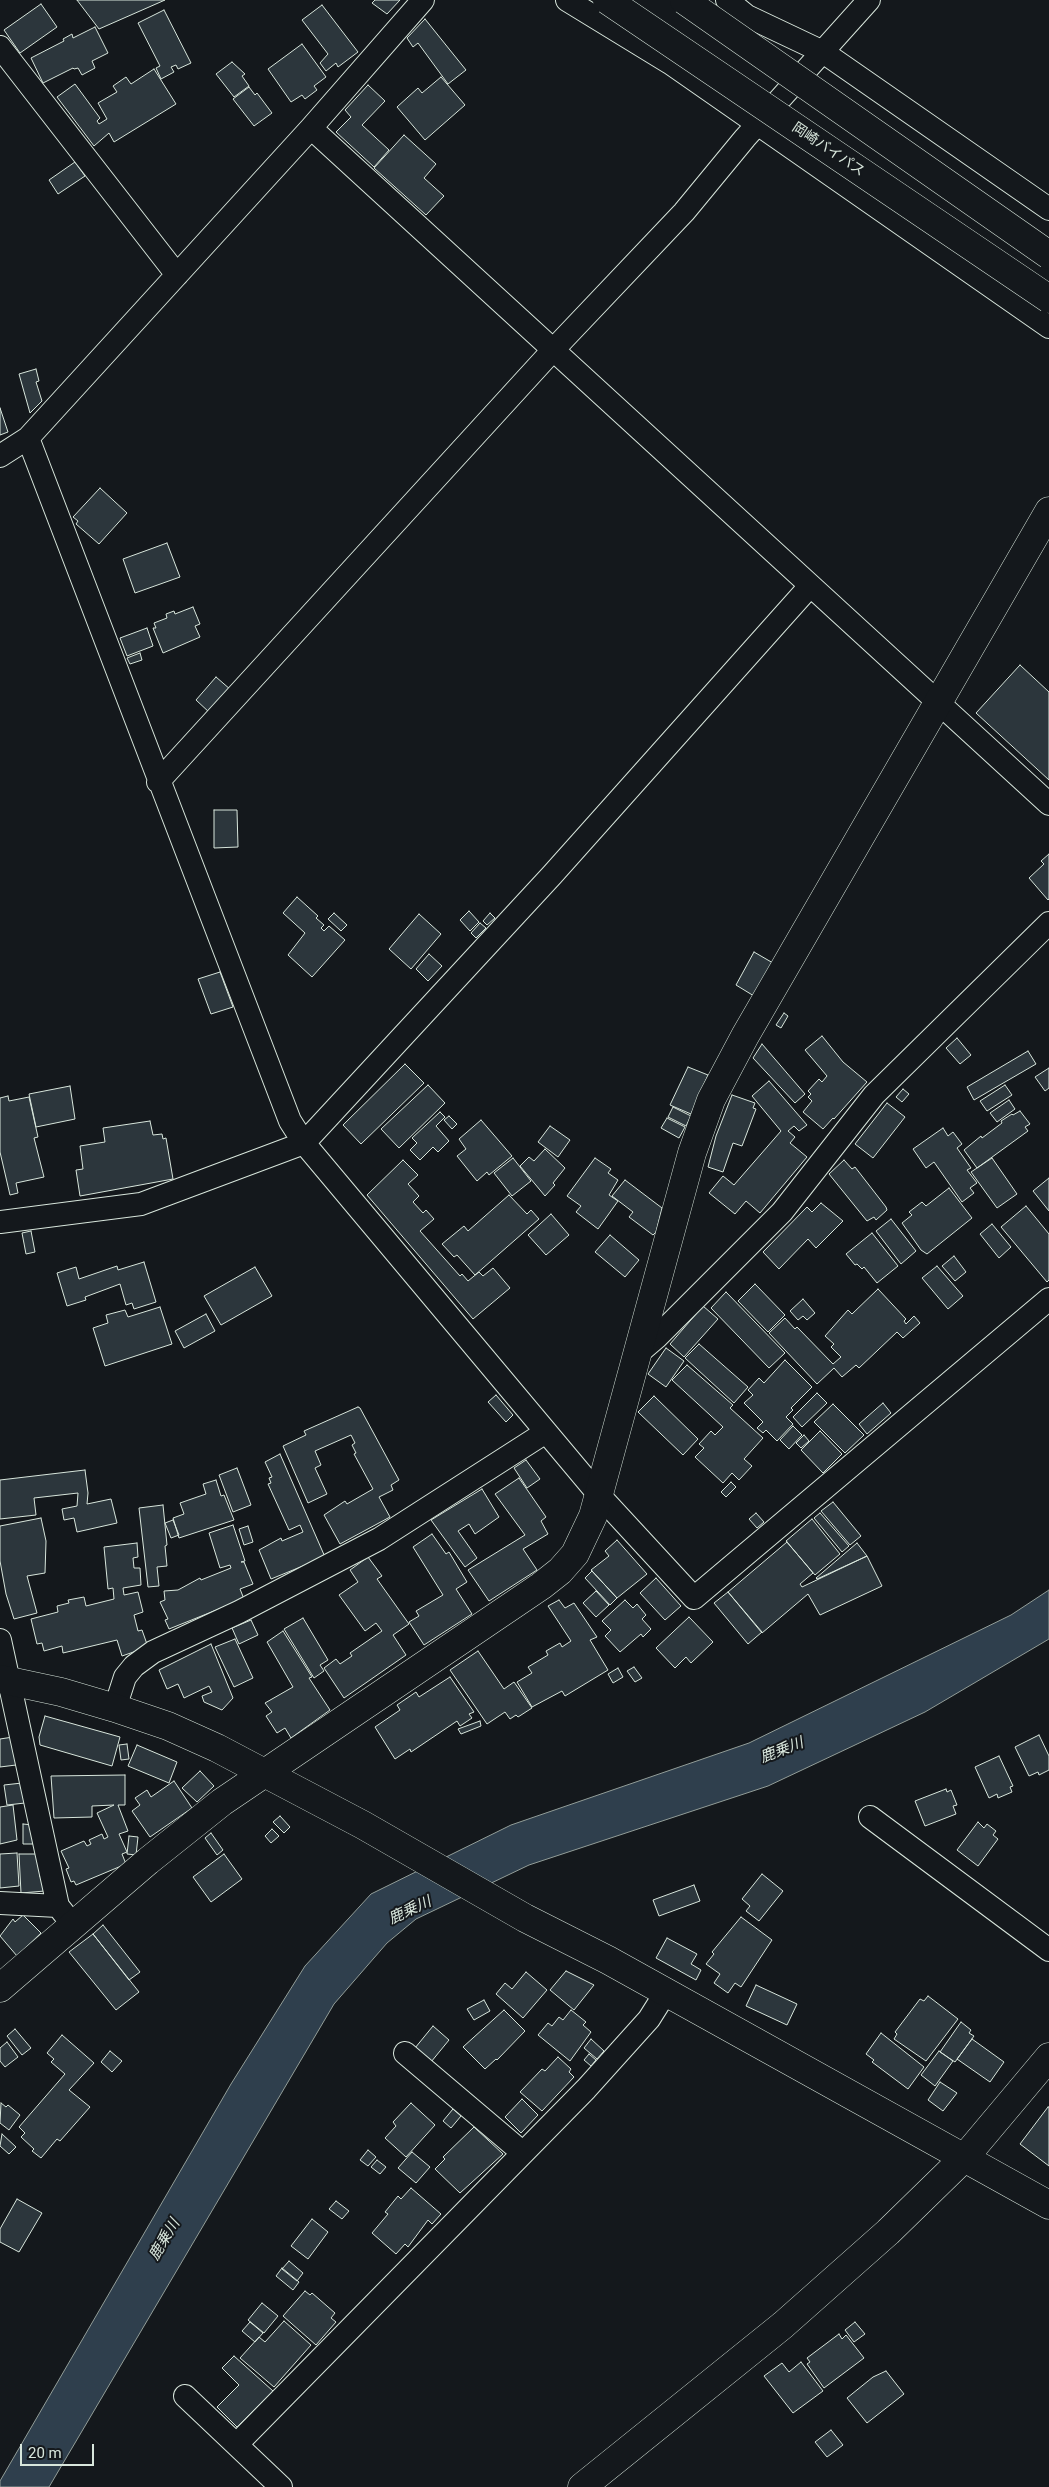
<!DOCTYPE html>
<meta charset="utf-8">
<style>
body{margin:0}
#map{position:relative;width:1049px;height:2487px;overflow:hidden;background:#14181c;font-family:Roboto,sans-serif}
canvas{display:block}
.scale{position:absolute;left:20px;top:2444px;width:74px;height:22px;box-sizing:border-box;border:2px solid #d8e6dc;border-top:0;padding-left:6px;font-size:15px;line-height:18px;white-space:nowrap;color:#d8e6dc;-webkit-text-stroke:4px #14181c;paint-order:stroke}
</style>
<div id="map">
<canvas width="1049" height="2487"></canvas>
<div class="scale">20 m</div>
</div>
<script>
const g = document.querySelector('canvas').getContext('2d');
g.lineJoin = 'round';
function fillPath(path, color) { g.fillStyle = color; g.fill(path, 'evenodd'); }
const poly = rows => new Path2D(rows.map(r => 'M' + r).join(''));
function stroke(path, color, width, dash) { g.strokeStyle = color; g.lineWidth = width; g.lineCap = dash ? 'butt' : 'round'; g.setLineDash(dash || []); g.stroke(path); }
function drawText(font, color, halo, rows, align = 'center') {
  g.font = font + ' Roboto,"Noto Sans JP",sans-serif'; g.lineWidth = 4; g.setLineDash([]); g.textBaseline = 'middle'; g.strokeStyle = halo; g.fillStyle = color; for (const [text, x, y, turn = 0] of rows) {
    g.save(); g.translate(x, y); g.rotate((+turn || 0) * Math.PI / 180); g.textAlign = isNaN(turn) ? turn : align; if (halo) g.strokeText(text, 0, 0); g.fillText(text, 0, 0); g.restore();
  }
}
const water = poly([
 [1049,1590,1049,1639,925,1712,768,1786,529,1865,416,1919,387,1943,334,2004,49,2487,0,2487,0,2481,231,2084,305,1966,371,1894,511,1825,749,1743,1011,1615,1049,1590]
]);
fillPath(water, '#2f3f4d');
stroke(water, '#939e99', 1);
const building = poly([
 [77,0,165,0,99,29,77,0],
 [375,0,400,0,387,14,372,3,375,0],
 [41,4,57,27,20,53,4,30,41,4],
 [322,5,358,52,338,67,336,63,326,71,320,63,328,54,302,20,322,5],
 [164,10,191,63,178,69,176,65,171,67,174,72,161,79,156,68,160,66,138,23,164,10],
 [425,19,466,70,448,84,418,43,413,47,407,38,425,19],
 [95,27,108,53,92,61,95,68,82,75,78,68,74,69,73,68,43,83,31,58,64,41,63,39,72,34,73,38,95,27],
 [302,44,326,77,314,86,317,90,305,99,302,95,291,102,268,69,302,44],
 [232,62,245,74,242,76,249,86,234,97,216,74,232,62],
 [154,69,176,104,114,142,109,133,94,146,57,97,75,84,100,118,97,121,99,124,107,119,98,103,117,92,113,86,126,77,131,84,154,69],
 [441,77,465,105,425,140,397,107,418,88,422,93,441,77],
 [368,85,385,101,362,125,389,150,374,167,336,132,351,117,345,110,368,85],
 [249,87,255,95,257,93,272,113,254,126,233,99,249,87],
 [404,135,436,164,424,178,444,196,426,215,374,168,404,135],
 [75,162,85,176,58,194,49,180,75,162],
 [36,369,39,381,36,382,42,401,30,413,19,374,36,369],
 [0,408,8,432,0,435,0,408],
 [100,488,127,513,99,544,76,524,78,521,73,517,100,488],
 [167,543,180,577,135,593,123,559,167,543],
 [193,607,200,624,195,626,200,637,163,653,153,628,156,628,154,623,167,618,166,614,174,611,175,614,193,607],
 [147,628,153,646,127,656,120,638,147,628],
 [140,653,142,660,130,664,127,658,140,653],
 [1020,665,1049,692,1049,780,976,713,1020,665],
 [216,677,231,690,210,713,196,700,216,677],
 [214,810,237,810,238,847,214,848,214,810],
 [1049,854,1049,899,1048,900,1029,878,1044,864,1041,861,1049,854],
 [297,897,318,916,316,918,324,925,321,928,324,931,329,926,345,940,312,977,288,955,305,933,283,913,297,897],
 [469,911,479,922,470,931,460,920,469,911],
 [334,913,347,925,341,931,328,919,334,913],
 [490,913,495,918,487,925,483,921,490,913],
 [419,914,441,934,411,969,389,949,419,914],
 [480,923,486,928,476,938,471,933,480,923],
 [754,952,773,963,754,996,736,985,754,952],
 [429,954,442,966,428,981,416,969,429,954],
 [220,972,233,1007,211,1014,198,979,220,972],
 [784,1013,788,1016,781,1028,776,1025,784,1013],
 [822,1036,843,1062,867,1082,834,1119,833,1118,823,1129,803,1112,812,1101,808,1097,811,1094,808,1091,819,1079,822,1082,827,1076,805,1050,822,1036],
 [957,1038,971,1055,960,1064,946,1048,957,1038],
 [762,1044,805,1094,795,1103,753,1058,762,1044],
 [1028,1051,1036,1064,974,1100,967,1087,1028,1051],
 [405,1064,424,1083,361,1144,343,1125,405,1064],
 [688,1067,708,1075,691,1114,670,1105,688,1067],
 [1049,1068,1049,1088,1045,1091,1035,1077,1049,1068],
 [769,1081,807,1125,799,1131,794,1126,788,1131,795,1137,790,1143,807,1157,760,1213,746,1201,735,1214,709,1193,723,1176,734,1185,781,1131,752,1096,769,1081],
 [428,1085,445,1103,399,1148,381,1129,428,1085],
 [1005,1085,1012,1095,987,1111,980,1101,1005,1085],
 [70,1086,75,1119,36,1127,29,1094,70,1086],
 [903,1089,909,1094,902,1102,896,1097,903,1089],
 [732,1095,755,1103,753,1108,756,1109,742,1146,733,1143,723,1172,708,1167,716,1136,732,1095],
 [8,1096,9,1101,29,1097,38,1137,34,1138,44,1177,16,1183,18,1193,10,1195,0,1152,0,1098,8,1096],
 [1009,1100,1015,1109,997,1122,990,1113,1009,1100],
 [887,1103,905,1117,873,1158,855,1144,887,1103],
 [673,1107,691,1116,686,1126,668,1117,673,1107],
 [1020,1111,1030,1124,1025,1127,1028,1131,977,1168,964,1150,981,1136,982,1138,1002,1123,1001,1121,1012,1114,1013,1115,1020,1111],
 [440,1112,445,1117,436,1126,449,1141,438,1152,433,1147,420,1160,410,1150,417,1143,412,1138,440,1112],
 [449,1116,457,1124,452,1129,444,1120,449,1116],
 [667,1118,685,1127,679,1138,661,1128,667,1118],
 [481,1120,512,1156,489,1175,487,1172,477,1181,457,1156,466,1149,459,1139,481,1120],
 [150,1121,153,1135,162,1134,163,1139,166,1138,173,1179,80,1196,76,1170,83,1169,80,1146,105,1142,103,1128,150,1121],
 [550,1126,570,1140,558,1157,538,1142,550,1126],
 [943,1128,948,1136,953,1132,962,1144,957,1148,971,1168,967,1170,977,1183,970,1188,974,1193,962,1202,934,1162,926,1168,913,1149,943,1128],
 [545,1149,565,1168,553,1183,555,1185,545,1196,520,1166,529,1157,534,1161,545,1149],
 [513,1158,531,1181,512,1196,494,1173,513,1158],
 [595,1158,611,1169,608,1173,618,1180,609,1195,618,1201,598,1229,576,1212,581,1206,567,1196,595,1158],
 [992,1158,1017,1194,997,1208,971,1172,992,1158],
 [403,1160,418,1175,408,1184,419,1196,413,1202,423,1213,426,1210,434,1219,420,1231,460,1276,462,1274,468,1281,479,1272,483,1276,493,1268,510,1288,473,1319,367,1195,403,1160],
 [844,1160,852,1169,855,1167,886,1207,887,1210,876,1220,874,1217,867,1221,829,1174,844,1160],
 [1049,1178,1049,1211,1033,1191,1049,1178],
 [625,1180,662,1208,656,1232,653,1235,629,1217,633,1212,612,1196,625,1180],
 [949,1188,972,1218,927,1254,921,1250,902,1223,912,1215,909,1212,922,1202,926,1206,949,1188],
 [509,1195,527,1214,531,1210,539,1219,475,1275,457,1255,454,1257,442,1244,464,1226,468,1231,509,1195],
 [821,1203,843,1221,816,1248,808,1239,779,1269,763,1252,807,1207,812,1212,821,1203],
 [1026,1206,1049,1234,1049,1280,1047,1282,1001,1227,1026,1206],
 [551,1214,569,1235,546,1255,528,1235,551,1214],
 [891,1219,916,1251,901,1264,876,1231,891,1219],
 [992,1224,1011,1247,999,1258,980,1234,992,1224],
 [31,1231,35,1252,26,1254,22,1233,31,1231],
 [872,1233,898,1266,877,1283,864,1267,862,1269,857,1264,855,1265,846,1254,872,1233],
 [610,1235,639,1260,625,1277,595,1252,610,1235],
 [954,1256,966,1272,955,1281,942,1266,954,1256],
 [144,1262,156,1302,134,1309,132,1303,126,1305,120,1284,85,1297,86,1300,67,1306,57,1273,76,1267,79,1279,117,1266,118,1270,144,1262],
 [937,1266,963,1296,948,1309,922,1278,937,1266],
 [255,1267,272,1296,221,1325,204,1296,255,1267],
 [755,1284,785,1315,768,1332,738,1301,755,1284],
 [878,1289,906,1319,904,1321,906,1324,914,1316,920,1323,903,1338,897,1332,859,1368,856,1365,842,1377,834,1368,817,1384,769,1333,785,1318,795,1329,797,1327,833,1364,841,1357,831,1347,834,1344,825,1336,848,1310,852,1314,878,1289],
 [726,1292,785,1353,769,1368,711,1308,726,1292],
 [803,1299,815,1313,807,1320,803,1316,798,1320,790,1311,803,1299],
 [703,1306,718,1319,684,1357,670,1344,703,1306],
 [160,1307,172,1344,105,1366,93,1328,108,1323,106,1315,125,1310,128,1317,160,1307],
 [206,1314,215,1331,184,1348,175,1331,206,1314],
 [699,1344,748,1387,734,1403,685,1358,699,1344],
 [666,1348,684,1361,666,1387,648,1374,666,1348],
 [785,1360,812,1387,791,1408,793,1410,786,1417,793,1424,777,1441,766,1430,763,1433,757,1428,763,1422,744,1403,753,1395,748,1390,759,1378,764,1383,785,1360],
 [687,1365,733,1405,730,1408,763,1438,744,1459,752,1466,739,1480,732,1473,723,1483,695,1457,704,1448,699,1444,711,1431,715,1435,723,1427,672,1380,687,1365],
 [817,1393,827,1403,802,1427,793,1417,817,1393],
 [496,1395,513,1415,506,1422,488,1402,496,1395],
 [654,1396,698,1439,683,1455,638,1412,654,1396],
 [883,1403,891,1413,867,1434,859,1424,883,1403],
 [833,1404,864,1435,845,1453,814,1422,833,1404],
 [358,1407,360,1408,399,1480,391,1485,393,1490,379,1497,390,1517,340,1544,324,1515,345,1501,347,1504,373,1489,354,1454,356,1453,352,1445,355,1443,351,1435,315,1451,321,1465,315,1468,327,1494,308,1503,283,1446,306,1435,304,1431,358,1407],
 [793,1426,802,1435,789,1449,780,1440,793,1426],
 [820,1431,842,1454,823,1473,801,1450,820,1431],
 [804,1435,809,1441,801,1448,796,1443,804,1435],
 [280,1454,325,1557,271,1579,259,1550,281,1538,282,1541,303,1532,300,1525,289,1530,268,1484,271,1483,269,1478,272,1477,265,1462,280,1454],
 [526,1460,540,1479,527,1488,514,1468,526,1460],
 [237,1468,251,1505,233,1512,219,1475,237,1468],
 [85,1470,88,1493,87,1504,111,1499,117,1523,77,1532,74,1518,64,1520,62,1509,77,1506,78,1493,34,1498,36,1515,0,1519,0,1480,85,1470],
 [519,1478,546,1517,541,1521,548,1534,523,1549,537,1570,489,1601,468,1570,525,1535,495,1494,519,1478],
 [216,1480,221,1496,224,1495,234,1520,179,1538,173,1518,184,1514,180,1503,206,1494,203,1484,216,1480],
 [731,1482,736,1487,726,1497,721,1492,731,1482],
 [482,1489,499,1517,475,1534,469,1524,458,1531,477,1558,465,1567,431,1520,482,1489],
 [833,1502,861,1536,850,1545,821,1511,833,1502],
 [163,1505,167,1545,165,1546,167,1566,157,1567,159,1586,148,1587,139,1508,163,1505],
 [756,1513,764,1522,757,1528,749,1519,756,1513],
 [820,1513,849,1546,842,1552,814,1518,820,1513],
 [41,1518,46,1541,45,1573,27,1576,37,1613,14,1619,6,1594,0,1561,0,1526,41,1518],
 [812,1519,840,1554,815,1575,786,1541,812,1519],
 [173,1520,179,1535,171,1538,165,1523,173,1520],
 [233,1525,245,1561,241,1562,244,1562,253,1584,240,1589,244,1599,169,1629,165,1620,168,1619,160,1602,165,1600,164,1591,178,1590,200,1578,201,1580,231,1568,230,1565,220,1568,209,1533,233,1525],
 [248,1526,253,1542,244,1545,239,1529,248,1526],
 [432,1534,446,1554,449,1552,467,1582,456,1589,472,1614,424,1645,409,1622,419,1616,416,1611,443,1595,413,1547,432,1534],
 [617,1540,647,1574,617,1598,591,1570,609,1556,605,1551,617,1540],
 [787,1542,813,1573,800,1584,802,1587,867,1556,882,1586,820,1615,808,1594,762,1633,728,1592,787,1542],
 [137,1543,138,1557,133,1558,134,1568,140,1568,141,1585,123,1588,124,1595,138,1592,143,1612,134,1615,138,1631,142,1630,148,1647,122,1656,117,1640,63,1653,62,1646,44,1651,42,1643,37,1644,31,1619,58,1612,57,1606,69,1603,68,1600,84,1597,86,1606,114,1599,113,1588,108,1589,104,1547,137,1543],
 [857,1543,867,1556,817,1579,816,1578,857,1543],
 [368,1557,382,1576,377,1579,409,1624,393,1635,406,1655,344,1698,324,1668,336,1659,340,1664,352,1656,350,1653,382,1631,376,1623,365,1631,339,1595,358,1582,350,1570,368,1557],
 [592,1571,617,1598,610,1605,585,1578,592,1571],
 [656,1578,681,1606,665,1620,640,1593,656,1578],
 [596,1591,609,1605,596,1617,583,1603,596,1591],
 [728,1592,762,1632,748,1644,714,1603,728,1592],
 [559,1600,565,1608,574,1603,597,1637,590,1640,608,1670,565,1696,562,1691,532,1707,517,1682,532,1673,528,1667,548,1655,546,1651,560,1643,562,1647,571,1641,548,1606,559,1600],
 [625,1600,633,1608,637,1604,646,1615,642,1619,651,1629,643,1637,641,1634,620,1652,605,1636,611,1630,602,1621,625,1600],
 [689,1617,713,1642,691,1663,686,1657,675,1668,656,1648,689,1617],
 [303,1618,328,1660,320,1665,324,1671,314,1678,284,1629,303,1618],
 [251,1620,258,1635,239,1644,232,1628,251,1620],
 [283,1631,312,1677,309,1678,330,1710,291,1738,285,1728,277,1733,266,1716,272,1712,265,1703,293,1687,267,1642,283,1631],
 [235,1639,253,1678,234,1687,215,1647,235,1639],
 [211,1644,233,1698,222,1710,204,1702,202,1696,212,1692,209,1686,184,1698,178,1684,167,1689,159,1670,211,1644],
 [478,1651,504,1689,514,1682,532,1708,518,1717,516,1715,510,1719,505,1712,487,1724,450,1670,478,1651],
 [634,1667,642,1678,635,1682,627,1671,634,1667],
 [618,1668,623,1677,613,1683,608,1674,618,1668],
 [450,1677,474,1712,469,1714,472,1718,460,1726,457,1721,411,1752,410,1749,395,1759,375,1727,400,1710,397,1705,416,1692,419,1697,450,1677],
 [45,1716,120,1737,112,1766,40,1745,39,1737,45,1716],
 [480,1721,481,1726,461,1734,458,1729,480,1721],
 [1039,1735,1049,1756,1049,1770,1039,1775,1038,1772,1029,1776,1015,1747,1039,1735],
 [13,1737,16,1765,0,1767,0,1739,13,1737],
 [127,1744,129,1759,121,1760,119,1745,127,1744],
 [137,1745,177,1762,169,1783,128,1766,137,1745],
 [999,1756,1013,1786,1010,1787,1012,1792,998,1798,997,1794,989,1798,975,1767,999,1756],
 [200,1771,214,1786,197,1802,182,1788,200,1771],
 [125,1775,125,1805,118,1805,128,1831,119,1834,127,1852,122,1854,126,1864,76,1885,74,1881,71,1882,66,1869,69,1868,61,1851,84,1841,87,1846,91,1844,89,1840,102,1834,104,1839,108,1837,97,1813,114,1805,92,1806,92,1817,54,1818,51,1776,125,1775],
 [174,1781,192,1808,150,1837,132,1811,140,1805,135,1798,147,1790,151,1797,174,1781],
 [22,1783,25,1803,7,1805,4,1785,22,1783],
 [946,1789,947,1792,951,1790,957,1805,953,1806,956,1814,925,1826,915,1801,946,1789],
 [13,1805,17,1840,0,1844,0,1807,13,1805],
 [280,1816,290,1827,284,1833,273,1822,280,1816],
 [978,1822,984,1828,987,1824,996,1831,993,1835,998,1839,978,1866,957,1850,978,1822],
 [23,1824,33,1825,33,1844,23,1844,23,1824],
 [272,1829,279,1836,271,1843,265,1836,272,1829],
 [211,1833,223,1850,217,1855,205,1838,211,1833],
 [129,1836,138,1837,136,1855,127,1854,129,1836],
 [17,1853,19,1886,0,1888,0,1854,17,1853],
 [19,1854,39,1854,40,1877,44,1877,45,1891,21,1893,19,1854],
 [224,1854,242,1879,211,1902,193,1877,224,1854],
 [762,1874,783,1891,759,1921,746,1911,750,1906,742,1899,762,1874],
 [694,1885,700,1901,659,1916,653,1900,694,1885],
 [23,1915,41,1933,17,1956,0,1936,13,1919,15,1922,23,1915],
 [741,1917,772,1940,741,1987,735,1983,728,1993,714,1983,720,1974,706,1964,714,1954,712,1952,741,1917],
 [103,1925,140,1972,129,1980,93,1934,103,1925],
 [93,1934,139,1992,116,2010,69,1952,93,1934],
 [667,1938,697,1954,691,1964,701,1970,696,1980,656,1958,667,1938],
 [566,1971,594,1985,574,2010,550,1990,566,1971],
 [526,1972,547,1990,523,2018,496,1994,505,1983,512,1989,526,1972],
 [756,1985,797,2004,787,2025,746,2006,756,1985],
 [928,1996,958,2019,926,2061,894,2039,897,2034,895,2032,920,1999,924,2001,928,1996],
 [484,2000,490,2011,474,2020,467,2009,484,2000],
 [504,2010,525,2031,497,2060,496,2059,485,2069,463,2047,504,2010],
 [571,2010,586,2022,583,2025,591,2032,570,2061,538,2035,548,2023,552,2026,559,2017,563,2020,571,2010],
 [961,2022,971,2030,969,2033,974,2036,955,2062,940,2052,961,2022],
 [433,2026,449,2040,431,2062,415,2048,433,2026],
 [15,2029,31,2048,22,2055,7,2036,15,2029],
 [881,2033,924,2067,908,2089,872,2062,874,2060,866,2054,881,2033],
 [62,2035,94,2063,69,2090,90,2107,60,2141,57,2139,41,2158,32,2151,34,2149,21,2137,25,2133,19,2127,65,2074,51,2062,54,2059,47,2053,62,2035],
 [591,2039,604,2051,597,2059,584,2048,591,2039],
 [972,2039,1004,2062,990,2082,957,2059,972,2039],
 [7,2042,18,2057,5,2067,0,2061,0,2048,7,2042],
 [110,2051,122,2061,112,2072,101,2062,110,2051],
 [939,2051,953,2061,935,2086,921,2075,939,2051],
 [589,2054,596,2060,591,2066,584,2060,589,2054],
 [558,2057,571,2069,569,2072,574,2077,542,2111,520,2092,542,2069,545,2071,558,2057],
 [940,2082,957,2093,943,2111,928,2100,940,2082],
 [522,2099,538,2115,521,2133,505,2117,522,2099],
 [1,2103,6,2107,8,2105,20,2115,9,2130,0,2123,1,2103],
 [411,2103,435,2125,406,2157,385,2138,396,2126,393,2122,411,2103],
 [1048,2107,1049,2107,1049,2166,1020,2144,1048,2107],
 [453,2109,461,2116,451,2128,443,2121,453,2109],
 [474,2127,503,2154,460,2193,435,2169,445,2159,443,2157,474,2127],
 [2,2134,16,2147,9,2154,0,2146,2,2134],
 [368,2150,376,2157,368,2166,360,2160,368,2150],
 [412,2152,430,2167,416,2183,398,2168,412,2152],
 [377,2160,386,2167,380,2174,371,2167,377,2160],
 [411,2188,441,2214,432,2224,428,2220,408,2247,405,2244,396,2254,372,2233,388,2214,385,2212,398,2196,401,2199,411,2188],
 [17,2199,42,2213,19,2252,0,2242,0,2229,17,2199],
 [336,2201,349,2211,342,2219,329,2209,336,2201],
 [312,2219,328,2232,308,2259,291,2246,312,2219],
 [289,2261,303,2273,297,2281,282,2269,289,2261],
 [282,2268,299,2282,293,2290,276,2276,282,2268],
 [305,2291,310,2295,312,2293,335,2313,331,2318,336,2322,316,2345,283,2316,305,2291],
 [262,2303,278,2316,264,2333,248,2320,262,2303],
 [284,2321,311,2345,274,2387,240,2358,259,2337,265,2342,284,2321],
 [250,2322,263,2333,255,2342,242,2331,250,2322],
 [855,2322,865,2334,854,2342,845,2330,855,2322],
 [839,2334,842,2339,846,2335,864,2358,824,2388,807,2364,810,2362,807,2358,839,2334],
 [234,2356,273,2391,237,2427,217,2407,239,2385,222,2368,234,2356],
 [801,2362,823,2391,793,2413,764,2376,782,2363,789,2372,801,2362],
 [886,2371,904,2394,867,2423,847,2398,873,2377,886,2371],
 [831,2430,843,2445,827,2457,815,2442,831,2430]
]);
fillPath(building, '#2c363c');
stroke(building, '#d8e6dc', 1);
const street = poly([
 [567,0,670,63,1049,327],
 [727,0,747,16,823,52,1049,209],
 [0,47,177,275],
 [311,128,1049,804],
 [28,438,290,1121,304,1143,599,1495,694,1598,1049,1299],
 [0,456,28,438,311,128,423,0],
 [158,782,553,350,684,212,745,138,869,0],
 [0,1222,141,1204,304,1143,552,875,810,586],
 [635,1356,656,1338,782,1212,874,1095,1049,923],
 [0,1640,58,1906,73,1925],
 [115,1708,125,1677,134,1666,153,1652,239,1612,379,1539,546,1432],
 [870,1817,1049,1950],
 [0,1903,58,1906],
 [405,2053,523,2153],
 [185,2396,281,2487],
 [237,2444,586,2089,649,2019,666,1992]
]);
const secondary = poly([
 [0,1679,61,1692,115,1708,168,1726,217,1748,363,1825,525,1918,608,1960,1049,2205],
 [0,1988,148,1861,222,1802,541,1586,560,1571,575,1554,593,1516,692,1153,711,1100,745,1036,1049,511],
 [582,2487,783,2325,888,2232,965,2157,1049,2057]
]);
stroke(street, '#d8e6dc', 24);
stroke(secondary, '#d8e6dc', 29);
stroke(street, '#14181c', 22);
stroke(secondary, '#14181c', 28);
const highwayBridge = poly([
 [607,0,1049,299],
 [684,0,1049,255]
]);
stroke(highwayBridge, '#d8e6dc', 29, []);
stroke(highwayBridge, '#14181c', 28);
drawText('14px', '#d8e6dc', '#14181c', [
 ["岡崎バイパス",828,150,34]
]);
drawText('italic 15px', '#d8e6dc', '#14181c', [
 ["鹿乗川",782,1751,-21],
 ["鹿乗川",410,1911,-25],
 ["鹿乗川",165,2240,-59]
]);
</script>
